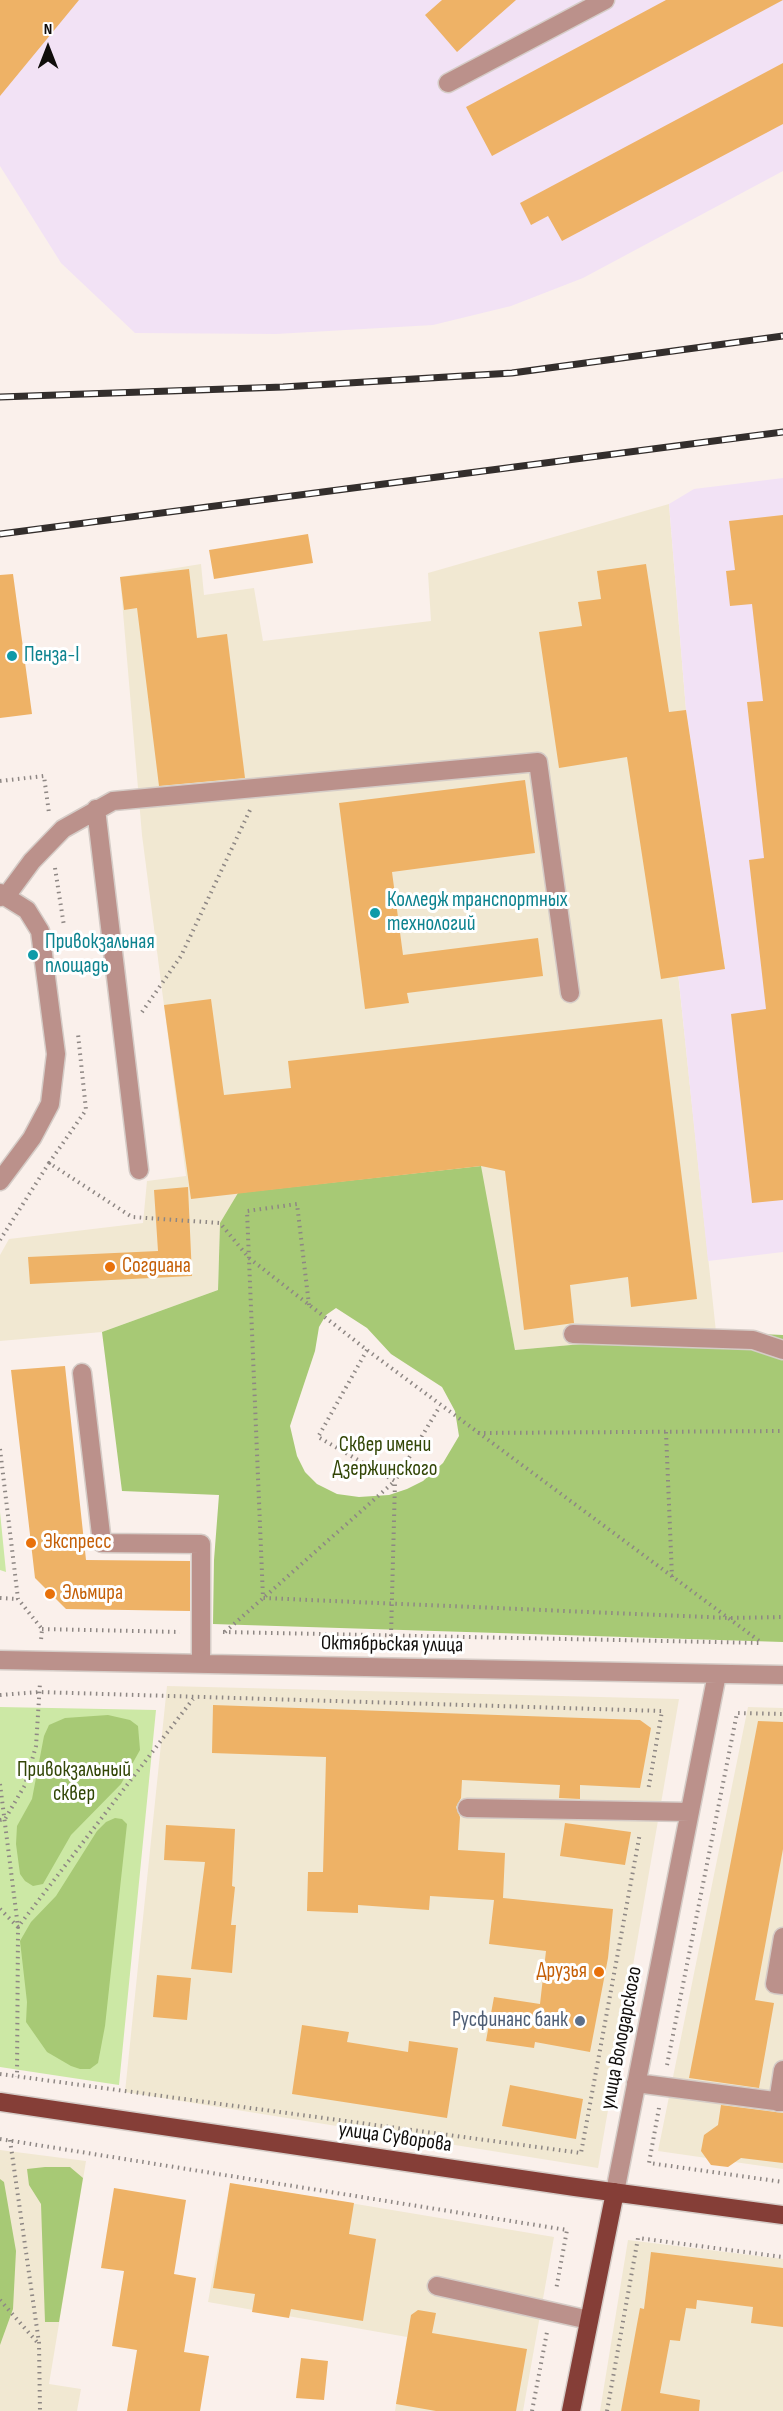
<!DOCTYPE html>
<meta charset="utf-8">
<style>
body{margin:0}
#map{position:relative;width:783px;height:2411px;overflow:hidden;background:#faf0eb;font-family:"Sofia Sans Condensed",sans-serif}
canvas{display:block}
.north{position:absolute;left:18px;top:18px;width:60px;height:60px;-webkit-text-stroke:4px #fff;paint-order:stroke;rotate:0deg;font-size:16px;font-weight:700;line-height:24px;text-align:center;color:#100d0b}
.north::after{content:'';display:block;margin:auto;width:21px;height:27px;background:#100d0b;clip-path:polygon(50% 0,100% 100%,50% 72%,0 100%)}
</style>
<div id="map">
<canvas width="783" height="2411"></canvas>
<div class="north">N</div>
</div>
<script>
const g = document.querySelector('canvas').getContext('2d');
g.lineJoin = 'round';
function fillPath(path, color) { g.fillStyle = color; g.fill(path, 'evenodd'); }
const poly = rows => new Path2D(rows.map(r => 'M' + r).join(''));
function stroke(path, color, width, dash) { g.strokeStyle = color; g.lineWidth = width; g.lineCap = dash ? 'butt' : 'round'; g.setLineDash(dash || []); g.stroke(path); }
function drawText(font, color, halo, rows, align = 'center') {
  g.font = font + ' "Sofia Sans Condensed",sans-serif'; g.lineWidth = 6; g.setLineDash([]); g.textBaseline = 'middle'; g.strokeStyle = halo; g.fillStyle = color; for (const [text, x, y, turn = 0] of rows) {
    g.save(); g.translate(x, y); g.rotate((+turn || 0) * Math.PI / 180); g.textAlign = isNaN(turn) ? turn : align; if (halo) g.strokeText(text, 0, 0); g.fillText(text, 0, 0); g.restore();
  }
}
fillPath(poly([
 [669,504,686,710,725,969,678,973,716,1332,515,1350,480,1166,220,1223,218,1290,102,1332,0,1341,0,1255,9,1239,143,1223,147,1181,186,1176,142,835,120,577,201,564,204,595,254,588,263,641,431,621,428,573],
 [167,1686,679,1699,598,2168,125,2092],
 [748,1707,783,1708,783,2169,658,2151],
 [0,2150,86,2161,49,2384,81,2389,77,2411,0,2411],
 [230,2183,554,2237,523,2411,395,2411,407,2337,208,2302],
 [628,2240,783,2259,783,2411,600,2411]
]), '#f1e8d2');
fillPath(poly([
 [0,0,783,0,783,171,583,278,511,306,433,325,276,334,135,333,61,263,0,166],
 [783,478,783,1252,708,1261,678,972,725,968,686,710,669,504,694,489]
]), '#f2e2f5');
fillPath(poly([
 [0,1512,6,1572,0,1570],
 [0,1707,156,1710,119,2085,0,2067]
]), '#cce8a5');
fillPath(poly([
 [481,1166,515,1350,716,1332,783,1335,783,1642,213,1624,214,1560,219,1495,122,1491,102,1332,218,1290,220,1223,238,1193],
 [336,1308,367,1328,391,1354,442,1387,455,1411,459,1436,443,1463,423,1481,407,1489,389,1495,359,1497,337,1494,317,1484,305,1472,297,1456,290,1426,315,1351,319,1327,326,1315],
 [108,1715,130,1720,138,1726,140,1750,121,1784,71,1835,43,1884,33,1886,25,1881,20,1874,16,1844,17,1826,32,1799,44,1736,49,1725,65,1718],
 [115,1818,122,1819,127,1824,105,2026,98,2063,90,2069,80,2069,71,2066,47,2052,26,2022,27,2002,20,1941,31,1922,56,1896,97,1831,106,1822],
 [45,2167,70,2167,83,2178,59,2322,45,2322,41,2204,29,2185,27,2169],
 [0,2179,4,2182,16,2251,13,2309,0,2345]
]), '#a7c975');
fillPath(poly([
 [0,0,79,0,0,96],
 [442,0,516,0,457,52,425,15],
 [666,0,783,0,492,156,466,107],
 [783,63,783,124,562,241,548,216,531,225,520,203],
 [783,515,783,1200,752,1203,731,1014,766,1009,749,860,764,858,747,702,763,701,752,604,730,606,726,571,735,570,729,521],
 [308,534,313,563,214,579,209,550],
 [646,564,669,712,686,710,725,969,661,979,627,757,559,768,539,632,582,626,578,602,601,599,597,571],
 [189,569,197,638,227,634,245,778,159,786,137,608,124,610,120,577],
 [13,574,32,714,0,718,0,575],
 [525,780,535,853,392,872,403,955,538,938,543,976,407,993,409,1003,365,1009,339,803],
 [211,999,224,1095,291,1088,288,1061,662,1019,697,1299,631,1307,628,1277,570,1285,574,1323,524,1330,505,1171,481,1166,191,1199,164,1005],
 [188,1187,192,1276,30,1284,28,1257,158,1251,154,1190],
 [65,1366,86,1560,190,1561,190,1611,66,1609,35,1578,11,1370],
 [213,1705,640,1720,651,1728,640,1788,580,1785,580,1799,559,1798,560,1785,462,1780,461,1798,456,1807,460,1817,458,1850,505,1853,503,1898,613,1909,608,1958,590,2052,535,2042,534,2048,486,2041,494,1997,540,2004,546,1951,489,1944,494,1900,430,1896,429,1910,358,1905,358,1913,307,1911,308,1872,323,1872,326,1757,212,1753],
 [758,1721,783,1722,783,1849,755,2000,774,2003,759,2088,689,2078],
 [565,1823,631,1832,625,1865,560,1856],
 [166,1825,235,1829,232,1886,235,1887,231,1925,236,1925,232,1973,191,1969,205,1862,164,1860],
 [157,1975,191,1978,187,2020,153,2017],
 [302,2025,349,2032,347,2042,408,2052,409,2041,458,2048,447,2118,292,2094],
 [510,2085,583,2099,576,2139,502,2126],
 [721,2105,783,2113,783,2163,741,2158,728,2167,711,2165,701,2151,704,2135,718,2125],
 [230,2183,354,2203,349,2234,376,2239,363,2321,291,2309,289,2318,252,2312,255,2294,213,2288],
 [114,2188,186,2200,174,2274,196,2278,184,2352,209,2356,200,2411,127,2411,137,2350,112,2346,124,2271,101,2268],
 [651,2252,783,2268,783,2327,751,2323,753,2307,697,2300,696,2309,686,2308,680,2341,670,2340,660,2393,700,2400,699,2411,621,2411,640,2308,644,2309],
 [418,2310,436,2313,432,2333,527,2349,516,2411,436,2411,396,2404,411,2315],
 [301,2358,328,2361,324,2400,296,2398]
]), '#eeb266');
const minor = poly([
 [448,83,605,0],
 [96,809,139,1170],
 [0,893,27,910,40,931,56,1054,50,1104,32,1138,0,1181],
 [0,897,7,895,32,861,63,829,113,801,538,762,570,993],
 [573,1334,753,1340,783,1350],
 [82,1373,102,1543,201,1544,201,1664],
 [0,1660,783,1675],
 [467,1808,690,1812],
 [783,1937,775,1984,783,1985],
 [636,2083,783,2102],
 [778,2102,783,2070],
 [615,2192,717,1674],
 [437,2286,589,2320]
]);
const major = poly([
 [0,2102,575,2187,783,2215],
 [571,2411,615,2192]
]);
stroke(minor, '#d5ccc7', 21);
stroke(major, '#d5ccc7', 21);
stroke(poly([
 [0,781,44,776,49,813],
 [55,868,64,926],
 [142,1012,181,956,250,810],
 [49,1163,86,1110,78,1034],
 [0,1240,49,1163,132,1217,220,1223,249,1258,367,1350,762,1643],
 [309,1305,297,1204,247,1211,263,1598,729,1618,783,1617],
 [367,1350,318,1437,395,1481,440,1406],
 [666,1432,672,1577],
 [478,1433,783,1431],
 [0,1449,18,1599,42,1629,41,1640],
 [0,1598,18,1599],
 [42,1629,180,1632],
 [223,1632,762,1643],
 [225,1632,395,1481],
 [391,1636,395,1482],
 [0,1695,39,1692,662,1711,648,1791],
 [0,1784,18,1927,17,2077],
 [0,1820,5,1819,25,1785,36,1746,40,1683],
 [0,1909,18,1927,193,1699],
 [667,2065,737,1713,783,1714],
 [0,2074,581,2153,640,1833],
 [659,2108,649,2163,783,2182],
 [0,2139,567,2230,556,2290],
 [10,2140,39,2343,40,2411],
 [0,2300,37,2342],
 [532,2411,547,2332],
 [607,2411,638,2238,783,2257]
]), '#8e8784', 4, [1.5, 4.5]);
stroke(minor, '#bb918b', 18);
stroke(major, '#853e37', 18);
const rail = poly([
 [0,397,283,387,512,373,783,336],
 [0,534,783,432]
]);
stroke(rail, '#332e2c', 7);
stroke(rail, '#fff', 4.5, [14]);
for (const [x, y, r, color] of [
 [12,656,6,"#0f9aa8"],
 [375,913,6,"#0f9aa8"],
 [33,955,6,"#0f9aa8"],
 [110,1267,6,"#e8710a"],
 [31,1543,6,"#e8710a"],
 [50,1594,6,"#e8710a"],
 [599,1972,6,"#e8710a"],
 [580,2021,6,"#5c6f8a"]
]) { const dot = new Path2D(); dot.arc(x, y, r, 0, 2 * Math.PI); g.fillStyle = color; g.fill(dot); stroke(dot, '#fff', 2); }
drawText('21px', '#0d838f', '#fff', [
 ["Пенза-I",24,656],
 ["Колледж транспортных",387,901],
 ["технологий",387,925],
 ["Привокзальная",45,943],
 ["площадь",45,967]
], 'left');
drawText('21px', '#c56008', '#fff', [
 ["Согдиана",122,1267],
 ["Экспресс",43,1543],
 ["Эльмира",62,1594],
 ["Друзья",587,1972,"right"]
], 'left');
drawText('21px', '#324606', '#fff', [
 ["Сквер имени",385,1446],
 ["Дзержинского",385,1470],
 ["Привокзальный",74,1771],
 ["сквер",74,1795]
]);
drawText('21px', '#100d0b', '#fff', [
 ["Октябрьская улица",392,1645,1],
 ["улица Володарского",622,2038,-79],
 ["улица Суворова",395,2138,8]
]);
drawText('21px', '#4e5e75', '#fff', [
 ["Русфинанс банк",568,2021]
], 'right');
</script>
